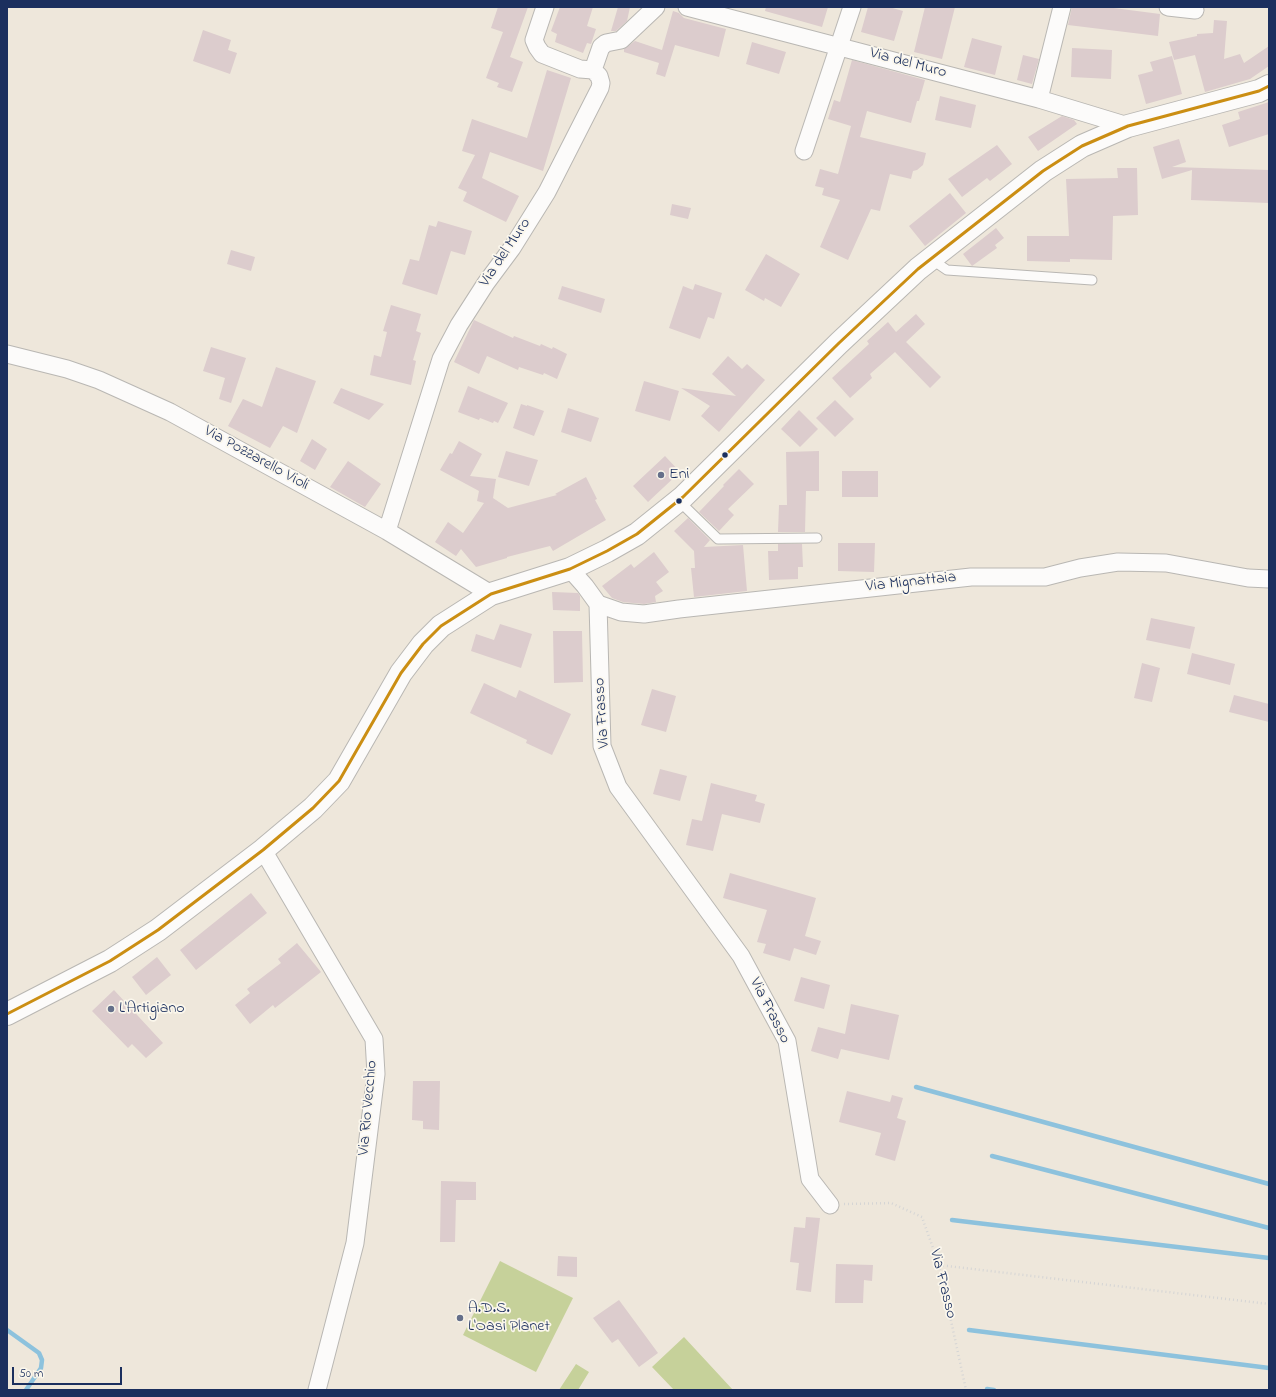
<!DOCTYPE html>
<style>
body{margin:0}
#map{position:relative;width:1276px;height:1397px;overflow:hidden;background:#eee7db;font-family:"Indie Flower",sans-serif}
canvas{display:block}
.frame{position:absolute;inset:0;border:8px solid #1b2f5e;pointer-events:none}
.scale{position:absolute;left:12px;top:1367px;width:110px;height:18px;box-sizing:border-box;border:2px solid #1b2f5e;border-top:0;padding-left:5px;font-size:12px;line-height:14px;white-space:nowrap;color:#1b2f5e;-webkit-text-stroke:3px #fbf7ec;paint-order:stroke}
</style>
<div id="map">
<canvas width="1276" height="1397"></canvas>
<div class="frame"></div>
<div class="scale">50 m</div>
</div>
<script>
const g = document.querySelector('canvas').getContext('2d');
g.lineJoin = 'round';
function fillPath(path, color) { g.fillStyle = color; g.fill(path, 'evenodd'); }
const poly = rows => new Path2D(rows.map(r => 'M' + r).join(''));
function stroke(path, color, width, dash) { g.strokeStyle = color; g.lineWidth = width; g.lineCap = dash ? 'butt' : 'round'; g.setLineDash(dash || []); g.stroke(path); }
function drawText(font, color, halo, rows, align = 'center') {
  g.font = font + ' "Indie Flower",sans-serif'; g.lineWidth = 3.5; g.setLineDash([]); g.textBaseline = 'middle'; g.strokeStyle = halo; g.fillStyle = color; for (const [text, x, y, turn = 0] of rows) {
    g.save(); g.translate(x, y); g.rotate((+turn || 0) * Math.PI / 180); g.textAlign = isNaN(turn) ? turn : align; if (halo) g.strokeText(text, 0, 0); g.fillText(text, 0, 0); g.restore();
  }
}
fillPath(poly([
 [500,1261,573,1298,536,1372,463,1335],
 [684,1337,733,1390,674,1390,652,1367],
 [576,1364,589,1372,578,1390,559,1390]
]), '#c6d19a');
stroke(poly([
 [916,1087,1269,1184],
 [992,1156,1269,1228],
 [952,1220,1269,1258],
 [7,1330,39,1353,42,1360,41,1368,26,1390],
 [969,1330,1269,1368],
 [987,1389,994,1390]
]), '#8dc2dd', 4.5);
fillPath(poly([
 [498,7,528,7,510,57,523,62,512,92,497,87,499,83,486,78,503,32,491,28],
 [560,7,593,7,587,26,596,29,591,44,587,43,583,53,555,42,557,34,551,31],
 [618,7,630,7,627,21,616,31,611,31],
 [766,7,828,7,822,27,765,11],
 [868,7,889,7,903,11,894,41,861,32],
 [925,7,955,7,942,59,914,52],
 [1072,7,1106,7,1160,14,1158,36,1068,25],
 [673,11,679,13,684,18,726,29,719,57,675,45,665,77,656,74,659,63,624,52,624,49,635,41,662,50],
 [1214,20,1227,21,1224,59,1240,54,1244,63,1269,46,1269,66,1250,79,1205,92,1195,55,1174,60,1169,42,1197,36,1197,34,1213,33],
 [203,30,231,40,228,50,237,53,230,74,193,61],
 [972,38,1002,46,995,75,964,67],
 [752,42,786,52,779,74,746,64],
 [1072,48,1112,50,1111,79,1071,77],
 [1023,55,1039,59,1032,84,1017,80],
 [1172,56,1182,94,1146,104,1138,75,1153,71,1150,62],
 [852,60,925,80,919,101,917,101,911,123,867,111,860,137,926,153,923,165,917,170,913,171,911,179,890,174,880,211,871,209,848,260,820,247,840,200,822,195,824,188,815,186,820,169,838,174,851,126,828,119,834,100,840,102],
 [547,70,571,78,543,171,490,152,482,178,519,196,506,222,463,201,467,192,458,188,475,155,462,151,472,119,527,138],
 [940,96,976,105,971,128,935,120],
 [1269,102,1269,134,1229,147,1222,125,1240,119,1238,112],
 [1062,116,1074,120,1077,124,1038,151,1028,137],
 [1179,139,1186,162,1172,167,1269,170,1269,203,1191,200,1192,170,1162,179,1153,147],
 [997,145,1012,164,990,181,987,178,962,197,948,179],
 [1117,168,1137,168,1138,215,1113,216,1112,260,1070,259,1070,262,1027,261,1027,236,1069,236,1066,179,1118,178],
 [950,193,966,213,925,246,909,226],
 [672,204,691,208,688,219,670,215],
 [438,221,472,231,465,255,451,251,437,295,402,284,410,259,419,261,429,225,436,227],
 [996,228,1004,238,995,245,997,248,972,266,963,254],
 [231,250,255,257,251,271,227,264],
 [766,254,800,274,781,307,765,298,764,301,745,290],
 [695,284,722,293,714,319,708,317,700,339,669,328,683,286,693,290],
 [562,286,605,299,601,313,558,299],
 [391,305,421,314,416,331,421,333,413,360,416,361,411,385,370,375,374,355,381,357,387,332,383,331],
 [916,314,925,324,906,342,941,377,930,388,895,352,870,374,872,378,850,398,832,378,869,344,867,341,888,322,896,332],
 [474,320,513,338,514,336,540,346,541,344,552,349,553,347,567,354,557,379,544,373,543,375,519,367,518,370,487,356,479,374,454,362],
 [211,347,246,358,231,403,219,399,225,378,203,371],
 [728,356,742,369,747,364,765,380,719,432,701,416,710,406,681,388,736,396,712,374],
 [276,367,316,381,297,433,283,426,270,448,228,426,243,399,262,407],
 [644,381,679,391,670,421,635,411],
 [468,386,508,403,498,423,494,421,493,423,480,418,479,420,458,412],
 [341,388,351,392,384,404,369,420,333,403],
 [835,400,854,419,835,437,816,418],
 [521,404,527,406,527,405,544,411,534,436,513,428],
 [568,408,599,418,591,442,561,432],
 [799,410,818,429,800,447,781,429],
 [312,439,327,449,315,470,300,461],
 [459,441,482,454,470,476,496,479,493,498,508,508,557,495,555,494,586,477,597,499,595,500,606,520,553,551,550,546,507,557,507,558,476,567,461,549,456,556,435,542,448,522,463,533,484,503,477,501,479,491,440,470,450,453,452,454],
 [506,451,538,460,529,486,498,477],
 [819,451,819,491,806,491,805,532,778,532,779,505,787,505,786,452],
 [665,456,680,472,648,502,633,486],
 [348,461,381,484,365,507,330,487],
 [739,469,754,484,728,509,734,515,719,531,699,512,724,486,723,485],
 [842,471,878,471,878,497,842,497],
 [688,518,710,540,704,547,743,545,747,591,694,597,691,568,695,568,694,551,674,531],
 [838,543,875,543,874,572,838,571],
 [778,544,802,544,803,567,798,567,798,579,769,580,768,551,778,551],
 [654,552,669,572,656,582,663,591,655,596,656,602,644,604,623,602,612,598,602,586,631,564,634,568],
 [552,592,578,593,580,596,580,611,553,610],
 [1151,618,1195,627,1190,649,1146,640],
 [500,624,532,634,521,668,471,651,476,634,494,640],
 [553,631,582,631,583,682,554,683],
 [1192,653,1235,664,1230,685,1187,674],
 [1142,663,1160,668,1152,702,1134,698],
 [484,683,516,698,519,690,571,714,552,755,526,743,527,740,470,713],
 [652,689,676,696,666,732,641,725],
 [1234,695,1269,704,1269,722,1229,712],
 [660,769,687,776,680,801,653,794],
 [711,783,757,795,755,801,765,804,760,823,722,814,713,851,686,845,692,819,702,821],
 [730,873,816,898,805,936,821,941,816,955,794,948,790,961,763,953,766,944,757,942,767,910,723,898],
 [251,893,267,913,196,970,180,950],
 [297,943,321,972,275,1008,273,1005,250,1024,235,1005,250,993,247,989,281,963,278,959],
 [157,957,171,975,146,995,132,977],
 [801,977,830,985,824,1009,794,1001],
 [114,990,163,1043,146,1058,132,1044,128,1048,92,1011],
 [851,1004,899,1015,889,1060,841,1049,838,1059,811,1051,818,1027,845,1034],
 [413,1081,440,1081,439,1130,423,1129,423,1121,412,1120],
 [847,1091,890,1102,892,1095,903,1098,897,1118,906,1121,895,1161,875,1155,881,1133,839,1122],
 [441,1181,476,1182,476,1200,456,1200,455,1242,440,1242],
 [806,1217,820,1218,811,1292,796,1290,799,1263,790,1262,794,1227,805,1228],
 [558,1256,577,1257,577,1277,557,1276],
 [836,1264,873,1265,872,1281,864,1280,863,1303,835,1303],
 [619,1300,658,1353,639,1367,618,1339,612,1343,593,1318]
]), '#dccccd');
const lane = poly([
 [931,259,947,270,1092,280],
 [679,501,718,539,817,538]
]);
const street = poly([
 [545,7,534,40,537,47,542,54,580,69,593,70],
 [687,7,1039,99,1128,126],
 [1168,7,1195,10],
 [1039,99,1062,7],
 [804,151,852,7],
 [7,354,67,369,99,380,170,412,387,531,491,594],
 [387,531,441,359,459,325,486,283,512,248,547,192,600,88,601,83,599,76,593,70,601,47,606,43,621,40,656,7],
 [570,569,585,586,598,604,621,612,644,614,679,609,971,577,1045,577,1080,568,1118,562,1166,563,1248,578,1269,579],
 [598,604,602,746,618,787,741,956,787,1041,810,1179,830,1205],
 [263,850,374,1039,376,1074,355,1243,317,1390]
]);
const secondary = poly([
 [7,1014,110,961,158,930,263,850,313,808,339,781,401,673,423,644,441,626,491,594,570,569,607,551,637,534,683,497,839,343,918,269,1043,171,1082,146,1128,126,1259,91,1269,86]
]);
stroke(lane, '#b9b7b3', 11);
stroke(street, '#b9b7b3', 19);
stroke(secondary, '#b9b7b3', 24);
stroke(poly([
 [844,1204,891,1203,922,1217,939,1265,966,1390],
 [939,1265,1269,1304]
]), '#d5d5d5', 2.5, [1, 3]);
stroke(lane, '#fcfbfa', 9);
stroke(street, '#fcfbfa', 17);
stroke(secondary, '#fcfbfa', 22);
stroke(poly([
 [7,1014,110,961,158,930,263,850,313,808,339,781,401,673,423,644,441,626,491,594,570,569,607,551,637,534,683,497,839,343,918,269,1043,171,1082,146,1128,126,1259,91,1269,86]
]), '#cb8e13', 3);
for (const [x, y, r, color] of [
 [725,455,3.5,"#1b2f5e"],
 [661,475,4,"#656f8a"],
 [679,501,3.5,"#1b2f5e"],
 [111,1009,4,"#656f8a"],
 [460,1318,4,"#656f8a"]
]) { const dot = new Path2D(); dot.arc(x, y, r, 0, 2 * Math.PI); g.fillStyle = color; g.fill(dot); stroke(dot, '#fbf7ec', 1.5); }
drawText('16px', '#1b2f5e', '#fbf7ec', [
 ["Via del Muro",908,64,15],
 ["Via del Muro",506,253,-56],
 ["Via Pozzarello Violi",256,459,29],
 ["Via Mignattaia",911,583,-6],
 ["Via Frasso",603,713,-94],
 ["Via Frasso",769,1011,63],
 ["Via Rio Vecchio",369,1108,-85],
 ["Via Frasso",942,1284,76]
]);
drawText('16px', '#1b2f5e', '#fbf7ec', [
 ["Eni",669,475],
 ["L'Artigiano",119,1009],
 ["A.D.S.",468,1309],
 ["L'Oasi Planet",468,1327]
], 'left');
</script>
